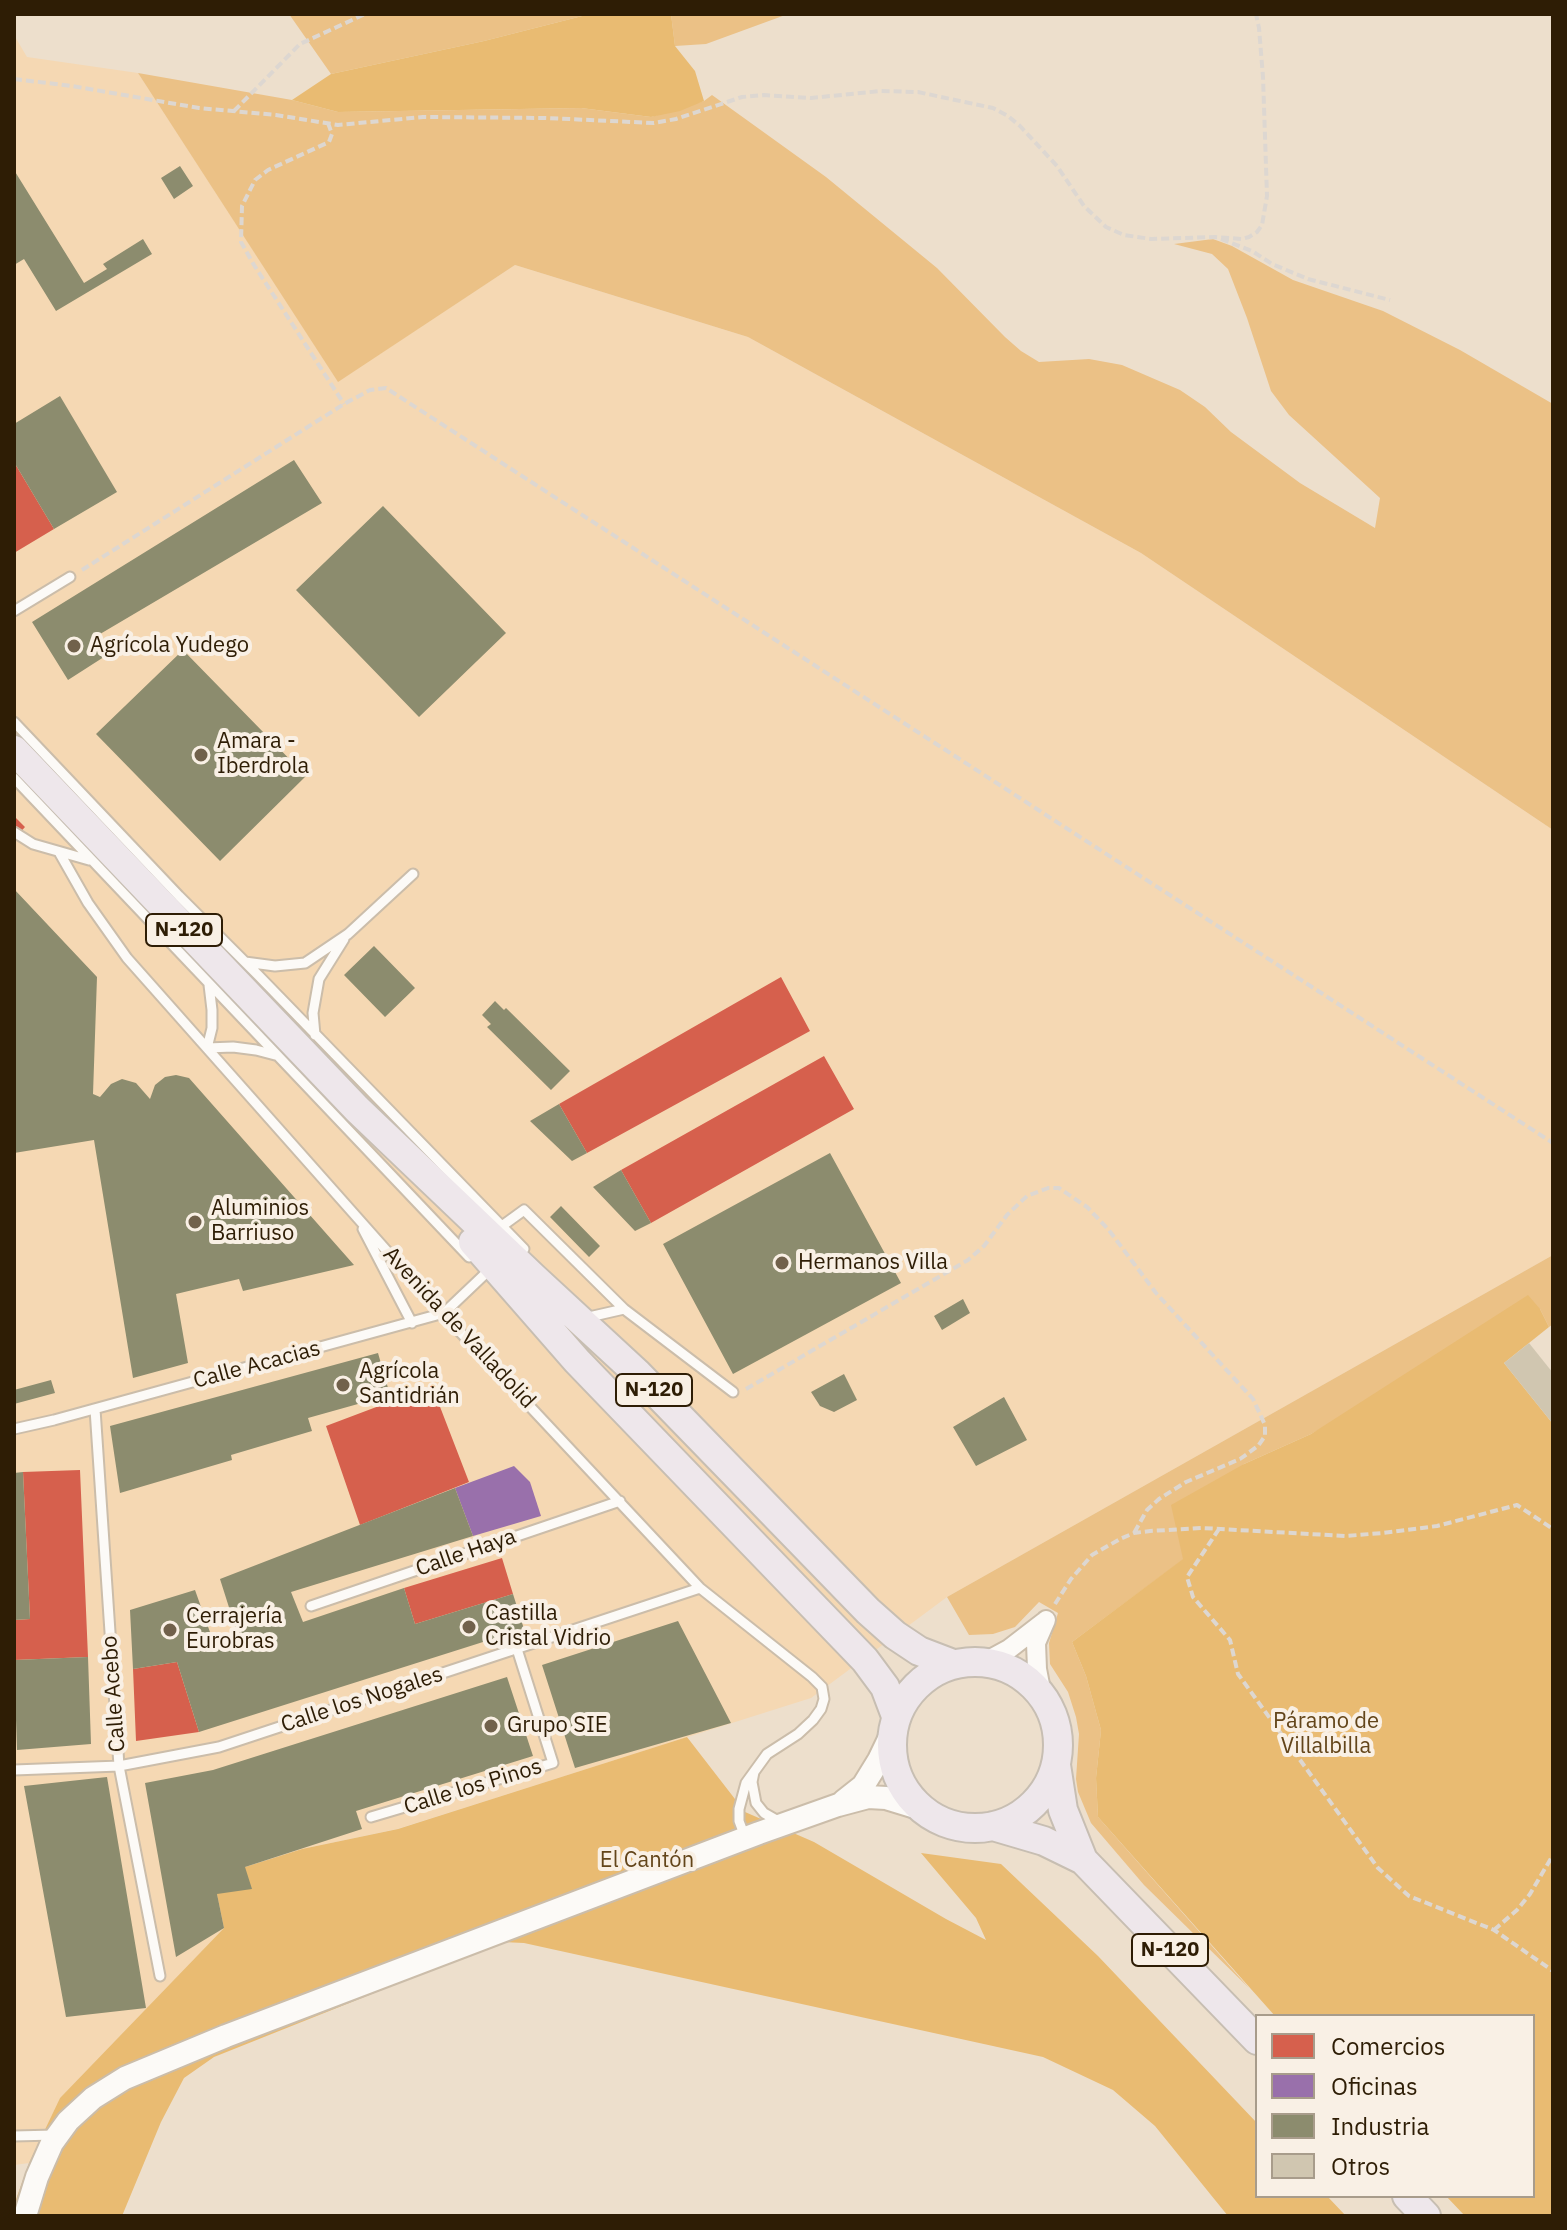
<!DOCTYPE html>
<meta charset="utf-8">
<style>
body{margin:0}
#map{position:relative;width:1567px;height:2230px;overflow:hidden;background:#eddfcc;font-family:"IBM Plex Sans",sans-serif}
canvas{display:block}
.frame{position:absolute;inset:0;border:16px solid #2e1d05;pointer-events:none}
.legend{position:absolute;left:1255px;top:2014px;width:280px;height:184px;box-sizing:border-box;background:#f9f0e5;border:2px solid #a89c8b;margin:0;padding:10px 14px;list-style:none;font-size:24px;color:#2e1d05}
.legend li{display:flex;align-items:center;gap:16px;height:40px}
.legend b{width:40px;border:2px solid #a89c8b}
</style>
<div id="map">
<canvas width="1567" height="2230"></canvas>
<div class="frame"></div>
<ul class="legend">
<li><b style="height:22px;background:#d6604d"></b>Comercios</li>
<li><b style="height:22px;background:#9970ab"></b>Oficinas</li>
<li><b style="height:22px;background:#8c8c6e"></b>Industria</li>
<li><b style="height:22px;background:#d0c6b0"></b>Otros</li>
</ul>
</div>
<script>
const g = document.querySelector('canvas').getContext('2d');
g.lineJoin = 'round';
function fillPath(path, color) { g.fillStyle = color; g.fill(path, 'evenodd'); }
const poly = rows => new Path2D(rows.map(r => 'M' + r).join(''));
function stroke(path, color, width, dash) { g.strokeStyle = color; g.lineWidth = width; g.lineCap = dash ? 'butt' : 'round'; g.setLineDash(dash || []); g.stroke(path); }
function drawText(font, color, halo, rows, align = 'center') {
  g.font = font + ' "IBM Plex Sans",sans-serif'; g.lineWidth = 8; g.setLineDash([]); g.textBaseline = 'middle'; g.strokeStyle = halo; g.fillStyle = color; for (const [text, x, y, turn = 0] of rows) {
    g.save(); g.translate(x, y); g.rotate((+turn || 0) * Math.PI / 180); g.textAlign = isNaN(turn) ? turn : align; if (halo) g.strokeText(text, 0, 0); g.fillText(text, 0, 0); g.restore();
  }
}
fillPath(poly([
 [14,35,27,57,138,73,338,381,515,265,748,337,1141,553,1553,830,1553,1255,947,1597,811,1698,397,1829,302,1849,245,1866,252,1889,224,1928,60,2098,29,2163,14,2165]
]), '#f5d8b3');
fillPath(poly([
 [289,14,590,14,484,41,331,74],
 [671,14,788,14,706,44,675,46],
 [138,73,292,100,338,112,581,108,651,117,704,101,712,95,826,177,937,268,1005,337,1021,351,1039,362,1089,359,1122,365,1180,390,1205,407,1231,432,1300,483,1375,528,1380,498,1289,415,1271,391,1247,318,1228,269,1212,254,1174,244,1213,239,1232,246,1293,280,1383,311,1460,350,1553,404,1553,830,1141,553,748,337,515,265,338,382],
 [1553,1255,1553,1324,1549,1327,1540,1309,1311,1434,1244,1464,1184,1559,1072,1642,1086,1676,1101,1730,1096,1778,1098,1817,1249,1988,1144,1885,1091,1823,1078,1792,1076,1779,1079,1734,1076,1717,1068,1692,1050,1664,1049,1643,1058,1613,1039,1602,1015,1627,993,1634,969,1635,947,1597]
]), '#ebc186');
fillPath(poly([
 [590,14,671,14,675,46,695,71,704,101,680,111,651,117,581,108,338,112,292,100,331,74,484,41],
 [1528,1295,1540,1309,1549,1327,1504,1363,1553,1424,1553,2216,1465,2216,1446,2196,1533,2196,1533,2016,1275,2016,1098,1817,1096,1778,1101,1730,1086,1676,1072,1642,1183,1559,1171,1505,1244,1464,1311,1434],
 [687,1737,745,1812,814,1842,946,1919,986,1940,976,1918,921,1853,1001,1864,1098,1956,1257,2123,1257,2196,1327,2196,1346,2216,1228,2216,1155,2126,1113,2090,1043,2057,524,1943,502,1942,214,2057,184,2078,161,2122,122,2216,14,2216,14,2205,29,2163,60,2098,224,1928,217,1894,245,1867,302,1849,398,1829]
]), '#e9bb72');
fillPath(poly([
 [14,462,54,529,14,553],
 [14,816,25,827,14,839],
 [781,977,810,1031,587,1153,559,1104],
 [824,1056,854,1109,651,1223,621,1170],
 [432,1386,469,1482,360,1525,326,1426],
 [80,1470,88,1657,14,1660,14,1620,30,1619,23,1472],
 [502,1558,513,1594,415,1624,404,1588],
 [177,1662,199,1732,136,1741,133,1669]
]), '#d6604d');
fillPath(poly([
 [514,1466,530,1482,541,1516,473,1536,455,1488]
]), '#9970ab');
fillPath(poly([
 [180,166,193,186,174,199,161,178],
 [14,170,84,283,107,269,103,264,143,239,152,254,56,311,24,259,14,265],
 [60,396,117,492,54,529,14,462,14,424],
 [294,460,322,503,95,637,107,655,68,680,32,622],
 [383,506,506,633,419,717,296,590],
 [183,650,306,776,220,861,96,734],
 [14,889,97,977,93,1094,100,1097,111,1084,122,1079,136,1083,150,1099,155,1085,165,1077,176,1075,189,1078,354,1265,243,1291,239,1279,176,1294,188,1363,133,1378,94,1140,14,1153],
 [374,946,415,988,385,1017,344,975],
 [495,1001,504,1010,506,1008,570,1071,551,1090,487,1027,491,1024,482,1015],
 [559,1104,587,1153,572,1161,530,1121],
 [830,1153,901,1283,733,1374,663,1244],
 [621,1170,651,1223,635,1231,593,1187],
 [561,1206,600,1246,589,1257,550,1217],
 [963,1299,970,1313,942,1330,934,1316],
 [378,1353,390,1395,308,1418,312,1431,231,1455,232,1460,120,1493,110,1426],
 [844,1374,857,1400,834,1412,820,1406,811,1392],
 [51,1380,55,1393,14,1404,14,1390],
 [1004,1397,1027,1440,976,1466,953,1427],
 [23,1472,30,1619,14,1620,14,1473],
 [455,1488,473,1536,291,1592,303,1622,404,1588,415,1624,513,1594,524,1629,199,1732,177,1662,133,1669,130,1610,195,1590,216,1649,240,1642,220,1579],
 [678,1621,731,1723,575,1768,542,1665],
 [88,1657,91,1744,17,1750,14,1660],
 [507,1677,533,1756,356,1811,362,1829,245,1867,252,1889,217,1894,224,1928,176,1957,145,1783,213,1770],
 [107,1777,146,2008,66,2017,24,1786]
]), '#8c8c6e');
fillPath(poly([
 [1529,1343,1553,1373,1553,1424,1504,1363]
]), '#d0c6b0');
const service = poly([
 [14,611,70,577],
 [14,722,179,896,258,975,524,1249],
 [14,778,469,1257],
 [14,832,33,844,89,860],
 [59,852,88,903,127,958,433,1303,700,1588,812,1677,822,1687,824,1699,821,1709,813,1720,798,1734,767,1754,746,1783,739,1809,739,1821,745,1837],
 [245,962,275,966,305,963,348,934,413,874],
 [209,985,212,1010,212,1028,207,1048,233,1047,256,1050,275,1055],
 [315,1035,313,1013,319,979,344,939],
 [502,1226,524,1210,624,1309],
 [363,1229,412,1323],
 [589,1317,624,1309,733,1392],
 [95,1409,119,1766,160,1976],
 [14,1429,54,1420,444,1313,485,1274],
 [311,1606,620,1501],
 [14,1770,119,1766,219,1747,700,1588],
 [754,1772,752,1782,756,1803,764,1813,778,1821],
 [371,1817,553,1763,517,1649],
 [14,2136,55,2135]
]);
const minor = poly([
 [985,1662,1009,1649,1044,1622],
 [1042,1695,1037,1669,1036,1643,1046,1620]
]);
const tertiary = poly([
 [844,1801,863,1786,879,1760,893,1731],
 [25,2216,37,2177,52,2143,68,2121,93,2098,125,2078,226,2036,759,1833,838,1805,868,1797,886,1798,922,1809]
]);
const trunk = poly([
 [14,750,357,1109,533,1277,637,1373,868,1611,895,1635,919,1651,953,1664],
 [473,1242,577,1361,865,1660,885,1687,896,1716],
 '892 1745a83 83 0 1 1 166 0a83 83 0 1 1-166 0Z',
 [1056,1765,1063,1810,1083,1860],
 [993,1826,1044,1841,1083,1860,1257,2040],
 [1407,2196,1426,2216]
]);
stroke(service, '#cbbdaa', 13);
stroke(minor, '#cbbdaa', 22);
stroke(tertiary, '#cbbdaa', 26);
stroke(trunk, '#c7beb2', 32);
stroke(poly([
 [14,79,72,86,199,108,276,115,338,125,423,117,546,118,654,123,676,119,742,97,764,95,811,98,881,91,918,92,993,108,1008,116,1020,126,1057,166,1084,206,1106,227,1124,235,1151,239,1215,237,1242,239,1249,237,1257,232,1262,225,1267,196,1263,77,1259,28,1256,14],
 [234,111,300,44,365,14],
 [328,123,332,134,329,142,268,170,255,180,242,206,241,242,254,265,344,404],
 [1221,239,1252,251,1272,264,1308,279,1390,300],
 [82,570,344,404,370,390,386,388,1553,1143],
 [746,1389,968,1260,984,1246,1007,1215,1027,1196,1048,1188,1059,1188,1087,1207,1108,1229,1156,1293,1253,1399,1265,1425,1265,1436,1258,1446,1240,1459,1186,1482,1159,1499,1147,1510,1134,1533],
 [1219,1529,1187,1577,1193,1597,1230,1640,1238,1674,1378,1868,1409,1896,1494,1930,1553,1971],
 [1055,1604,1071,1579,1092,1555,1120,1539,1134,1533,1150,1531,1202,1528,1346,1536,1382,1533,1437,1526,1517,1505,1553,1529],
 [1494,1930,1517,1910,1530,1894,1553,1855]
]), '#ddd7d1', 4, [8, 4]);
stroke(service, '#fcfaf7', 9);
stroke(minor, '#fcfaf7', 18);
stroke(tertiary, '#fcfaf7', 22);
stroke(trunk, '#eee7eb', 28);
for (const [x, y, r, color] of [
 [74,646,8,"#71614b"],
 [201,755,8,"#71614b"],
 [195,1222,8,"#71614b"],
 [782,1263,8,"#71614b"],
 [343,1385,8,"#71614b"],
 [469,1627,8,"#71614b"],
 [170,1630,8,"#71614b"],
 [491,1726,8,"#71614b"]
]) { const dot = new Path2D(); dot.arc(x, y, r, 0, 2 * Math.PI); g.fillStyle = color; g.fill(dot); stroke(dot, '#f9f0e5', 3); }
for (const [x, y, w] of [
 [184,930,76],
 [654,1390,76],
 [1170,1950,76]
]) { const box = new Path2D(); box.roundRect(x - w / 2, y - 16, w, 32, 6); g.fillStyle = '#f9f0e5'; g.fill(box); stroke(box, '#2e1d05', 2); }
drawText('bold 20px', '#2e1d05', null, [
 ["N-120",184,930],
 ["N-120",654,1390],
 ["N-120",1170,1950]
]);
drawText('22px', '#2e1d05', '#f9f0e5', [
 ["Agrícola Yudego",90,646],
 ["Amara -",217,742],
 ["Iberdrola",217,767],
 ["Aluminios",211,1209],
 ["Barriuso",211,1234],
 ["Hermanos Villa",798,1263],
 ["Agrícola",359,1372],
 ["Santidrián",359,1397],
 ["Castilla",485,1614],
 ["Cristal Vidrio",485,1639],
 ["Cerrajería",186,1617],
 ["Eurobras",186,1642],
 ["Grupo SIE",507,1726]
], 'left');
drawText('22px', '#2e1d05', '#f9f0e5', [
 ["Avenida de Valladolid",459,1328,47],
 ["Calle Acacias",257,1365,-15],
 ["Calle Haya",466,1553,-19],
 ["Calle Acebo",114,1694,-94],
 ["Calle los Nogales",362,1700,-18],
 ["Calle los Pinos",473,1787,-17]
]);
drawText('22px', '#63451a', '#f9f0e5', [
 ["Páramo de",1326,1722],
 ["Villalbilla",1326,1747],
 ["El Cantón",647,1861]
]);
</script>
